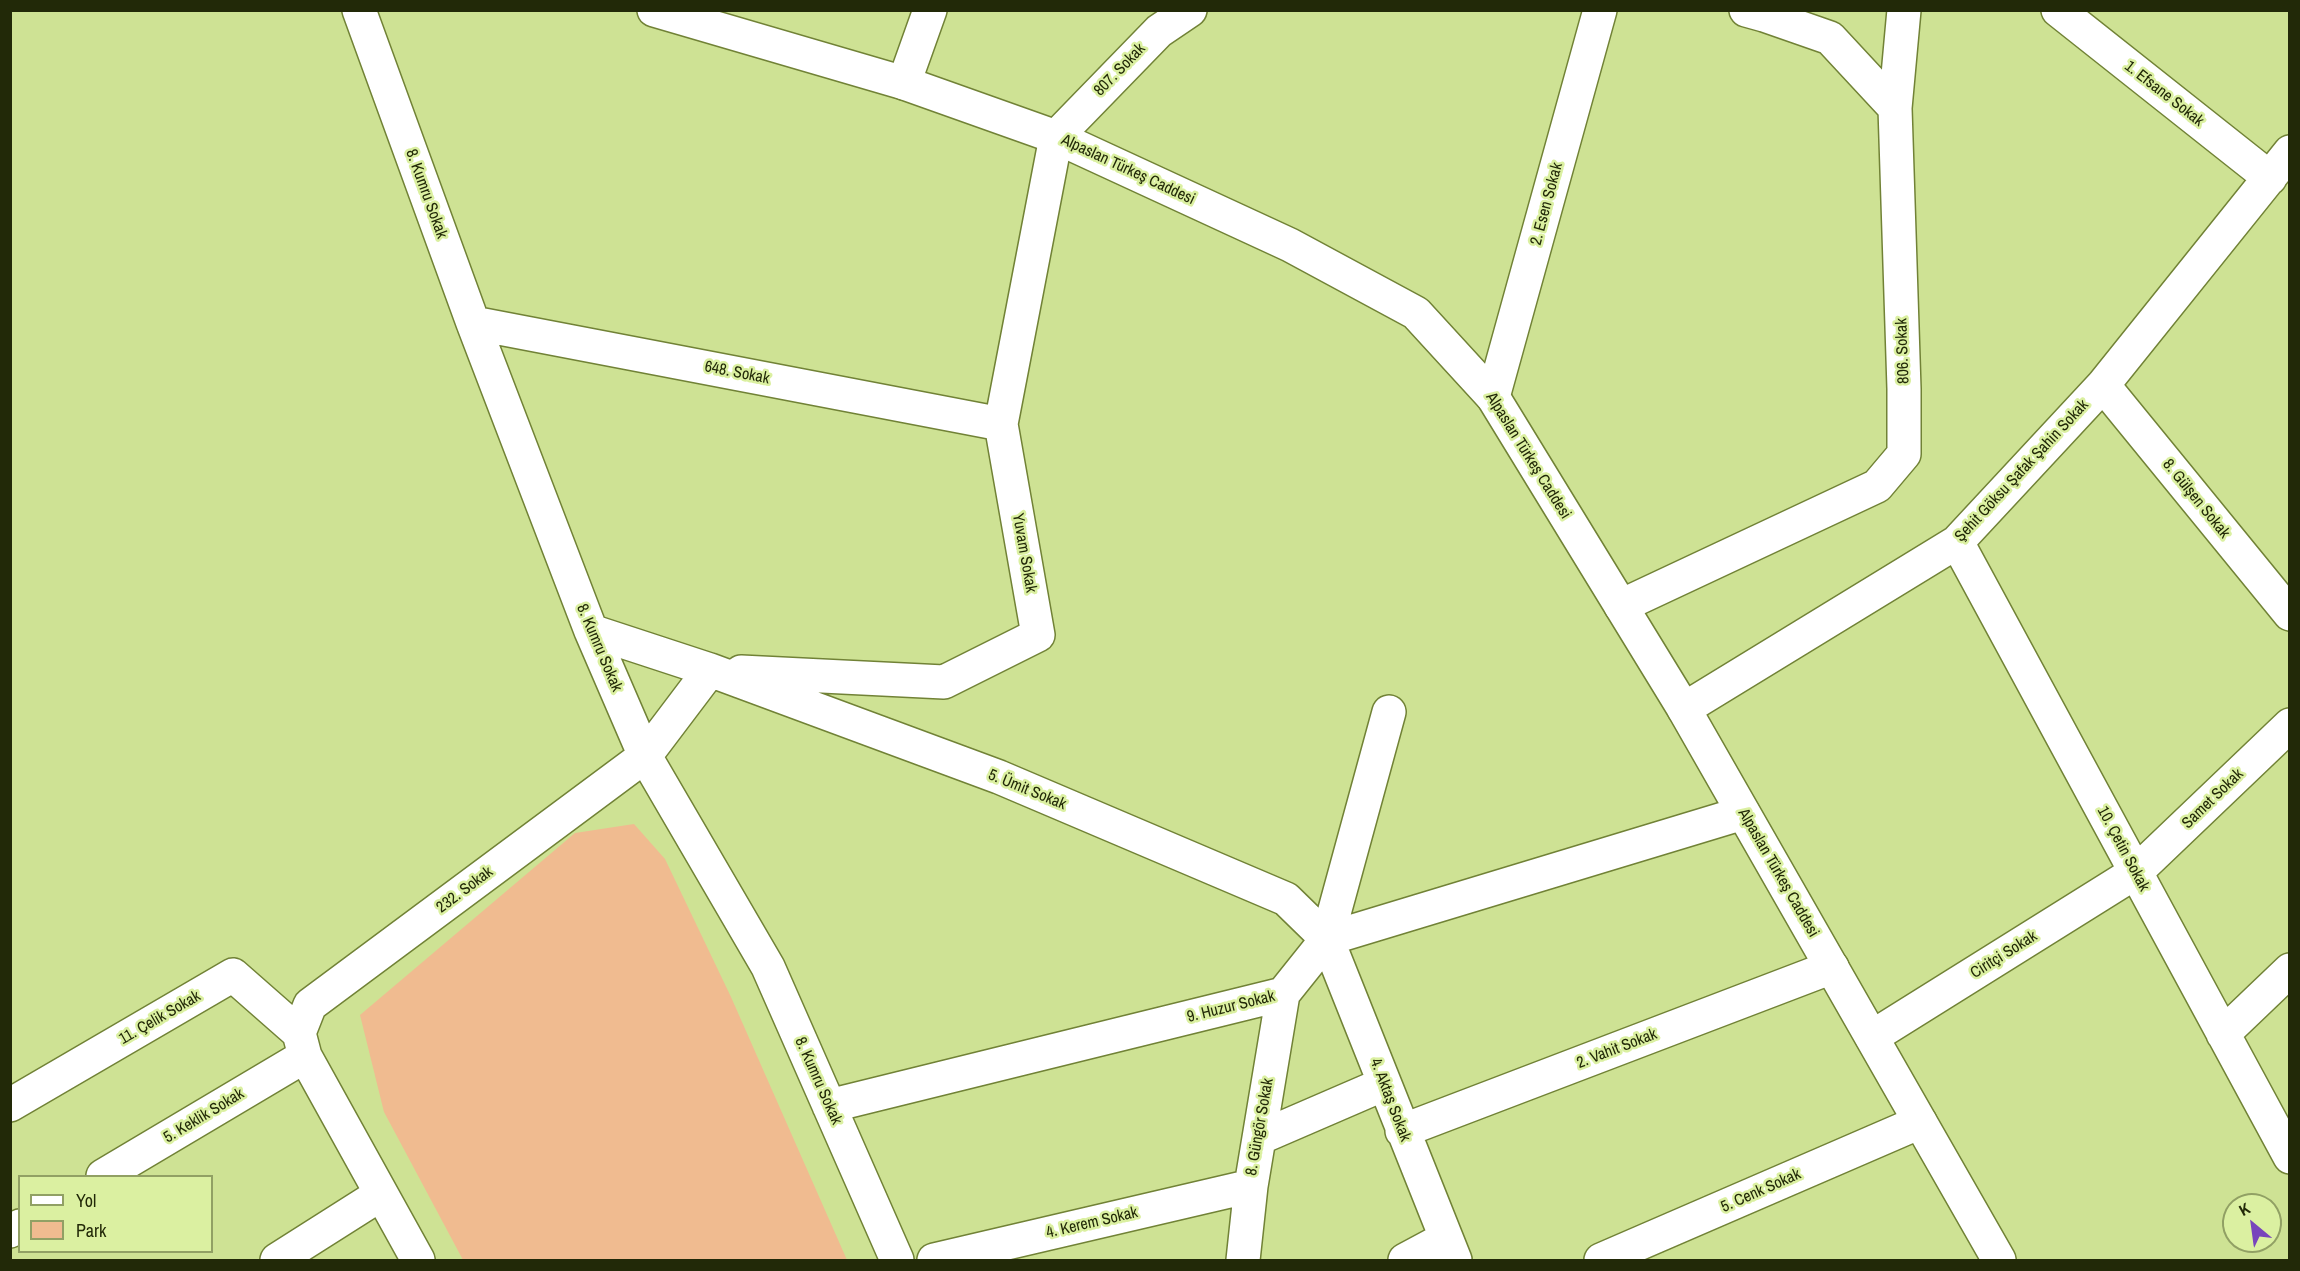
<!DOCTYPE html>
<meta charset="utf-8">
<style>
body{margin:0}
#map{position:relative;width:2300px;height:1271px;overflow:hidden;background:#cee294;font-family:"Archivo Narrow",sans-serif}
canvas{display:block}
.frame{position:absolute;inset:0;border:12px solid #222908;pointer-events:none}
.legend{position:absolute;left:18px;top:1175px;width:195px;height:78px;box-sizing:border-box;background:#dbf0a1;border:2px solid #91a064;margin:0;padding:8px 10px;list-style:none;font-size:18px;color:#222908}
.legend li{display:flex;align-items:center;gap:12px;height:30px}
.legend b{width:30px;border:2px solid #91a064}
.north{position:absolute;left:2222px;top:1193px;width:60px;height:60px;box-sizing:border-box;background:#dbf0a1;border:2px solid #91a064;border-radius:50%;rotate:331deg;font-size:16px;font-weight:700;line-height:24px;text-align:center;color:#222908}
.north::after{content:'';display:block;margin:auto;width:21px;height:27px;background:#7844bc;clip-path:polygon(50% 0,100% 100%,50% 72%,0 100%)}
</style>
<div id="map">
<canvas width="2300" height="1271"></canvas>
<div class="frame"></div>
<ul class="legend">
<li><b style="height:8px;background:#fff"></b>Yol</li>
<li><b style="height:16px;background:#f0bb90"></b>Park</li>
</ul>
<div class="north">K</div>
</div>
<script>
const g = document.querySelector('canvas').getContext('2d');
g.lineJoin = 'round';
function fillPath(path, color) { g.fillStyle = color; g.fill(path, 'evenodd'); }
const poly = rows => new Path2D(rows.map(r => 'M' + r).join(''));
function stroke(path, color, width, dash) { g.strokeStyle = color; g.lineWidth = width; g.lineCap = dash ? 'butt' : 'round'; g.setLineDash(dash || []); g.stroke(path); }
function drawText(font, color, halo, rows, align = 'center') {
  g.font = font + ' "Archivo Narrow",sans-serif'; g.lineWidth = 5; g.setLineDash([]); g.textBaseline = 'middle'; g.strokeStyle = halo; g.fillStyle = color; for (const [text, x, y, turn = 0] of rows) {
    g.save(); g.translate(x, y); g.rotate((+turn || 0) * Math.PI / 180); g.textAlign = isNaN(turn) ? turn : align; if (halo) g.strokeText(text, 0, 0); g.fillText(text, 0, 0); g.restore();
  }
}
fillPath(poly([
 [634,824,665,859,731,997,847,1260,463,1260,384,1112,360,1015,575,833]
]), '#f0bb90');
const minor = poly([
 [359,10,473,323,591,631,645,756,768,967,897,1260],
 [2058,10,2270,178],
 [904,83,930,10],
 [1895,108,1904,10],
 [473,323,1001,424],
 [2103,385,2290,614],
 [1493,397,1600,10],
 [1957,542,2290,1157],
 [1621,606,1877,486,1904,454,1904,389,1895,108,1830,38,1764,15,1746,10],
 [591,631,710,670,999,777,1286,899,1327,939,1455,1260],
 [741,672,944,682,1038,635,1001,424,1056,137,1159,31,1190,10],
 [1684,709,1957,542,2103,385,2290,152],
 [1327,939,1389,712],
 [299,1033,310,1005,645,756,710,670],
 [299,1033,305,1056,418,1260],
 [2223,1034,2290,970],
 [1872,1037,2136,872,2290,725],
 [10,1105,233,975,299,1033],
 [829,1106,1283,994,1327,939,1743,813],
 [1402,1131,1832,967],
 [1259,1138,1384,1084],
 [103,1176,305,1056],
 [10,1231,20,1226],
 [277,1260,381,1194],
 [934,1260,1251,1186],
 [1243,1260,1251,1186,1283,994],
 [1405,1260,1446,1238],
 [1601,1260,1920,1122]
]);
const secondary = poly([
 [654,10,904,83,1056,137,1290,245,1416,313,1493,397,1684,709,1999,1260]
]);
stroke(minor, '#718236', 36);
stroke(secondary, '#718236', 36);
stroke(minor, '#fff', 33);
stroke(secondary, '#fff', 33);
drawText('16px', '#222908', '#dbf0a1', [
 ["807. Sokak",1120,70,-46],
 ["1. Efsane Sokak",2164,94,38],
 ["Alpaslan Türkeş Caddesi",1128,170,25],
 ["8. Kumru Sokak",426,194,70],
 ["2. Esen Sokak",1547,204,-75],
 ["806. Sokak",1903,351,-92],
 ["648. Sokak",737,373,11],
 ["Alpaslan Türkeş Caddesi",1528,456,58],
 ["Şehit Göksu Şafak Şahin Sokak",2022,471,-47],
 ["8. Gülşen Sokak",2196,499,51],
 ["Yuvam Sokak",1024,553,80],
 ["8. Kumru Sokak",599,648,67],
 ["5. Ümit Sokak",1027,790,22],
 ["Samet Sokak",2213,799,-44],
 ["10. Çetin Sokak",2123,849,62],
 ["Alpaslan Türkeş Caddesi",1778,873,60],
 ["232. Sokak",465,890,-37],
 ["Ciritçi Sokak",2004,955,-32],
 ["9. Huzur Sokak",1231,1007,-14],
 ["11. Çelik Sokak",160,1018,-30],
 ["2. Vahit Sokak",1617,1049,-21],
 ["8. Kumru Sokak",818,1081,66],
 ["4. Aktaş Sokak",1390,1100,69],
 ["5. Keklik Sokak",204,1116,-31],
 ["8. Güngör Sokak",1260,1127,-80],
 ["5. Cenk Sokak",1761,1191,-24],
 ["4. Kerem Sokak",1092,1223,-13]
]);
</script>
